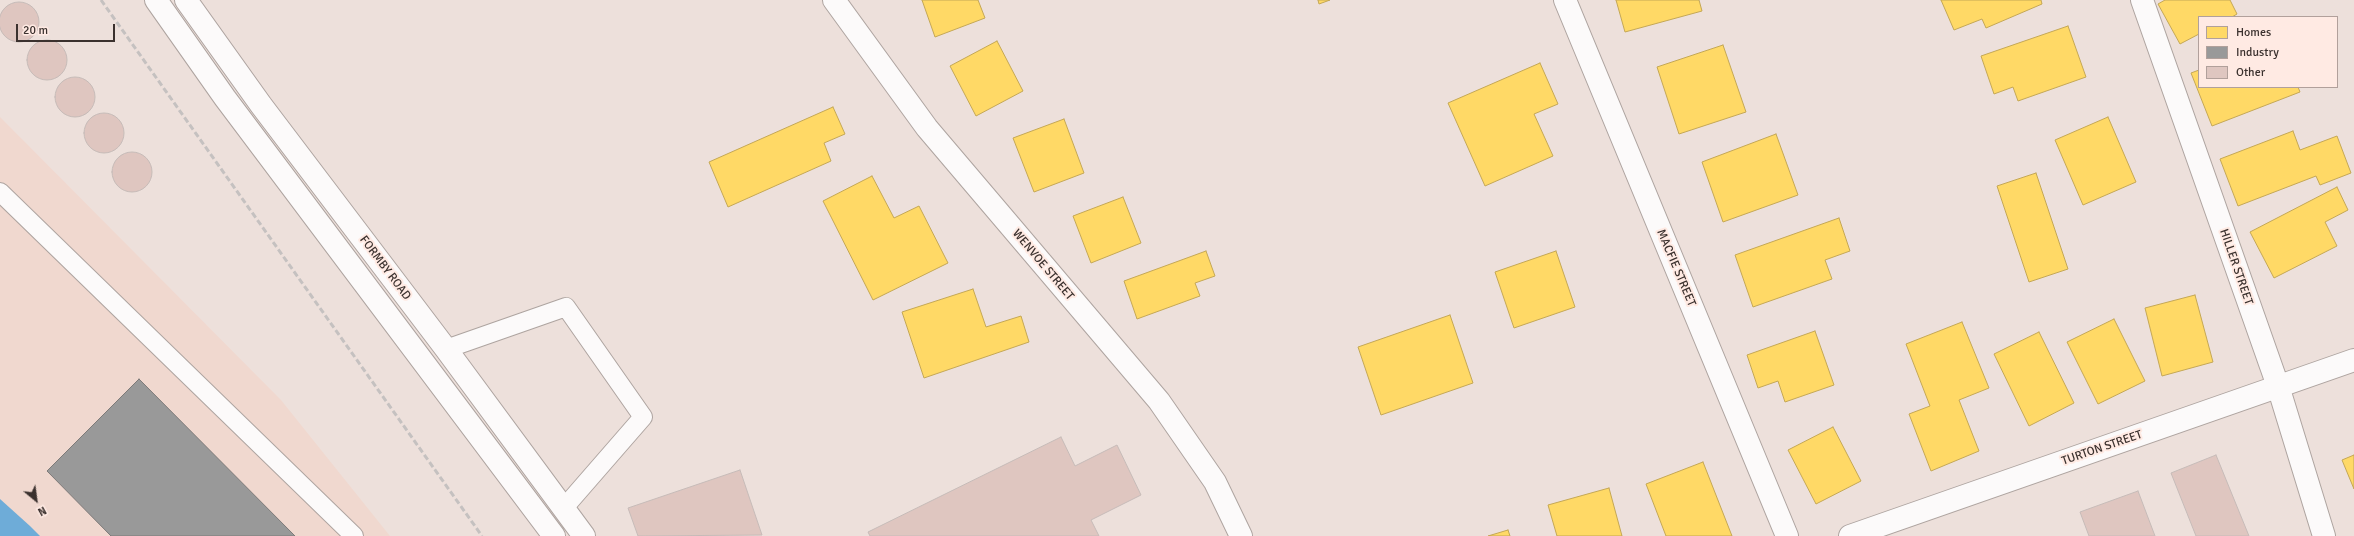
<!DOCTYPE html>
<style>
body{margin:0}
#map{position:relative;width:2354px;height:536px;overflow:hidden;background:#ede0db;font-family:Signika,sans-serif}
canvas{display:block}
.legend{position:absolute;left:2198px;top:16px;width:140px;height:72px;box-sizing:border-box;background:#ffeae3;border:1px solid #b1a09b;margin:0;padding:5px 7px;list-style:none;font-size:12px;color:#3b312e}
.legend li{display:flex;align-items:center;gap:8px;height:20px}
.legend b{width:20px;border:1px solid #b1a09b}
.north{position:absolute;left:16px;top:480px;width:40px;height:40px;-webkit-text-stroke:3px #ffeae3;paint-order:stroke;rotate:151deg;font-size:11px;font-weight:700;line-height:16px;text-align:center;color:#3b312e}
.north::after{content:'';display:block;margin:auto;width:14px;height:18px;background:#3b312e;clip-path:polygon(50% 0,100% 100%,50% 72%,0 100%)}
.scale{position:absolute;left:16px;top:24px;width:99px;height:18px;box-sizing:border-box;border:2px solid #3b312e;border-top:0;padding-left:5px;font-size:12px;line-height:14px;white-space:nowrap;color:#3b312e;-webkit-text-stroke:3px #ffeae3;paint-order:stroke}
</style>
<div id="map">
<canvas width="2354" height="536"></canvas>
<ul class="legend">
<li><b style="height:11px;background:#ffd966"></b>Homes</li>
<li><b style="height:11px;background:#999"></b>Industry</li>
<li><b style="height:11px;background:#dfc6c0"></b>Other</li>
</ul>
<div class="north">N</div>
<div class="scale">20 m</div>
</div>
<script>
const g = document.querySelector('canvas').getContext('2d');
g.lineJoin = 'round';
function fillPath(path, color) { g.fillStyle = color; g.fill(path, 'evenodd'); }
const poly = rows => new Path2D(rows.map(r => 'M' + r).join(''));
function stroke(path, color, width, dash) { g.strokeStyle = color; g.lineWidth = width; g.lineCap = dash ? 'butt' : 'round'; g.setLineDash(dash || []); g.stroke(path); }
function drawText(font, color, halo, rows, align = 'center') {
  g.font = font + ' Signika,sans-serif'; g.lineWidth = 4; g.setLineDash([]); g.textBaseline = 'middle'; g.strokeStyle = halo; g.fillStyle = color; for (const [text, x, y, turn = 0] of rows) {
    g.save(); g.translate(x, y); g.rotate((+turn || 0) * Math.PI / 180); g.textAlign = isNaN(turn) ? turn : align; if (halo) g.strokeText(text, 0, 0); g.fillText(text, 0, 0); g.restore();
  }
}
fillPath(poly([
 [0,117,281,400,390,536,23,536,0,514]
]), '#f0d8cf');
fillPath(poly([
 [0,499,30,526,40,536,0,536]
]), '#6eacd8');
const homes = poly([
 [922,0,978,0,985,18,935,37,922,0],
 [1318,0,1330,0,1319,4,1318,0],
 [1616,0,1699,0,1702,11,1625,32,1616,0],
 [1941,0,2041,0,2042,4,1986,28,1982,19,1954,30,1941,0],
 [2165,0,2230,0,2237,14,2232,17,2199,17,2199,34,2180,44,2158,4,2165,0],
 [2068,26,2086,77,2018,101,2013,87,1994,94,1981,56,2068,26],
 [997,41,1023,91,976,116,950,66,997,41],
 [1723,45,1746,112,1679,134,1657,67,1723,45],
 [1540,63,1558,104,1534,114,1553,156,1485,186,1448,103,1540,63],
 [2199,70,2199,87,2298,87,2300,92,2212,126,2191,73,2199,70],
 [833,107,845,134,824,143,831,161,728,207,709,162,833,107],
 [2108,117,2136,182,2083,205,2055,140,2108,117],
 [1064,119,1084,173,1034,192,1013,138,1064,119],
 [2293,131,2300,150,2337,136,2351,173,2320,185,2316,176,2238,206,2220,159,2293,131],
 [1776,134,1798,195,1723,222,1702,162,1776,134],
 [2036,173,2068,269,2029,282,1997,186,2036,173],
 [872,176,894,218,919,206,948,263,873,300,823,201,872,176],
 [2337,187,2348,210,2325,222,2337,246,2274,278,2250,232,2337,187],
 [1123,197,1141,243,1091,263,1073,216,1123,197],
 [1839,218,1850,251,1825,260,1832,279,1753,307,1735,255,1839,218],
 [1206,251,1215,276,1195,283,1200,296,1137,319,1124,281,1206,251],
 [1556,251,1575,307,1514,328,1495,272,1556,251],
 [973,289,986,327,1021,316,1029,342,924,378,902,312,973,289],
 [2195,295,2213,362,2162,376,2145,308,2195,295],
 [1450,315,1473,383,1381,415,1358,347,1450,315],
 [2114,319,2145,381,2098,404,2067,342,2114,319],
 [1962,322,1989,388,1959,400,1979,451,1931,471,1909,414,1930,406,1906,344,1962,322],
 [1815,331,1834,385,1785,402,1778,381,1758,388,1747,355,1815,331],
 [2039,332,2074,403,2029,426,1994,354,2039,332],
 [1833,427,1861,481,1816,504,1788,450,1833,427],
 [2354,455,2354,489,2342,460,2354,455],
 [1703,462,1732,536,1666,536,1646,484,1703,462],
 [1609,488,1622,536,1557,536,1548,505,1609,488],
 [1508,530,1510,536,1488,536,1508,530]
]);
fillPath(homes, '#ffd966');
stroke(homes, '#c4a755', 1);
const industry = poly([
 [139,379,295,536,111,536,47,471,139,379]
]);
fillPath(industry, '#999');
stroke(industry, '#7d7a79', 1);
const building = poly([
 '-1 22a20 20 0 1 1 40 0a20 20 0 1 1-40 0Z',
 '27 60a20 20 0 1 1 40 0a20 20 0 1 1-40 0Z',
 '55 97a20 20 0 1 1 40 0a20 20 0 1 1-40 0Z',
 '84 133a20 20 0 1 1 40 0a20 20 0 1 1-40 0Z',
 '112 172a20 20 0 1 1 40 0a20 20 0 1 1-40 0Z',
 [1061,437,1075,466,1117,445,1141,495,1091,520,1099,536,870,536,868,532,1061,437],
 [2216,455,2249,536,2196,536,2171,473,2216,455],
 [740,470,762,535,638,536,628,508,740,470],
 [2138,491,2155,536,2089,536,2080,512,2138,491]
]);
fillPath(building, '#dfc6c0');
stroke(building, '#c6bbb8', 1);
const lane = poly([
 [0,192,354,536],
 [446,349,566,307,643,417,563,509]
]);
const street = poly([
 [834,0,927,128,1159,401,1215,482,1241,536],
 [1565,0,1787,536],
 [2142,0,2278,386,2324,536],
 [1850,536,2354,360]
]);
const secondary = poly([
 [156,0,225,98,554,536],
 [186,0,261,105,446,349,584,536]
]);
stroke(lane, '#aea4a0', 20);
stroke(street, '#aea4a0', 24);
stroke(secondary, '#aea4a0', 24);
stroke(lane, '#fcfafa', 18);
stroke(street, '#fcfafa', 22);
stroke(secondary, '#fcfafa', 22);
stroke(poly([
 [101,0,482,536]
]), '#c5c1c0', 3, [6, 3]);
drawText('12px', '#3b312e', '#ffeae3', [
 ["WENVOE STREET",1043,265,50],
 ["HILLER STREET",2236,267,71],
 ["FORMBY ROAD",385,268,53],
 ["MACFIE STREET",1676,268,67],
 ["TURTON STREET",2102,448,-19]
]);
</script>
